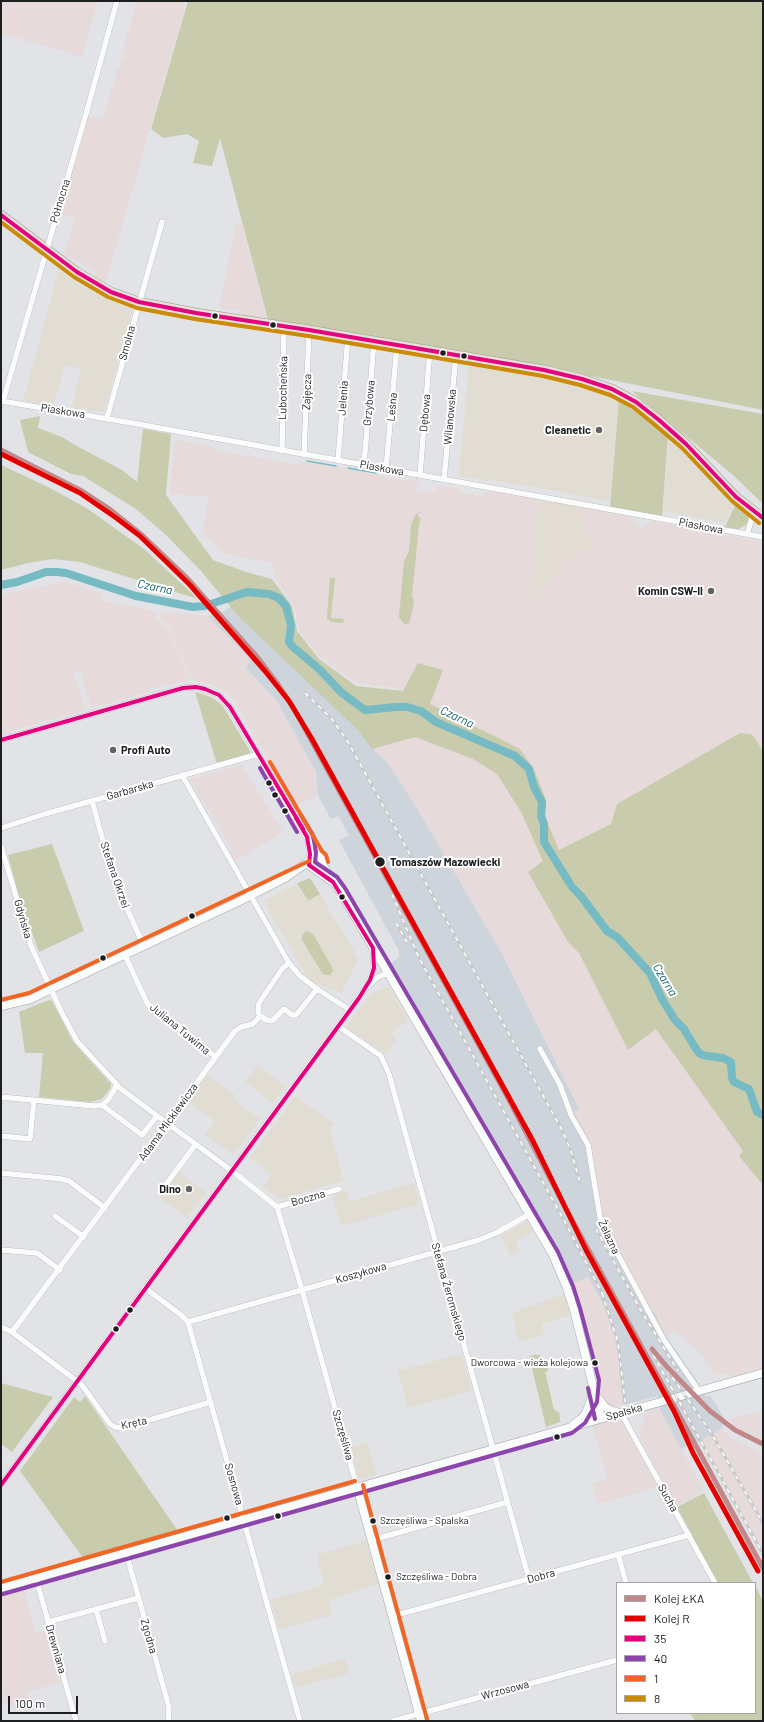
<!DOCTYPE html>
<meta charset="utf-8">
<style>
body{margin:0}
#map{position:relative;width:764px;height:1722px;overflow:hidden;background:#e1e3e6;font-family:Barlow,sans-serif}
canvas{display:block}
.frame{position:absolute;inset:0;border:2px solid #1c1e1f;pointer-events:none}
.legend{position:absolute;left:616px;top:1582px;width:140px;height:132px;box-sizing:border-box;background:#fff;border:1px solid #a4a5a5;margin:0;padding:5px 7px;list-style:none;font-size:12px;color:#1c1e1f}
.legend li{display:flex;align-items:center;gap:8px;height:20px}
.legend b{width:20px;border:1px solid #a4a5a5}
.scale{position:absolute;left:8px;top:1696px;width:70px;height:18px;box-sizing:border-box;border:2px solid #1c1e1f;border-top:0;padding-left:5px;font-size:12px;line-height:14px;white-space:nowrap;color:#1c1e1f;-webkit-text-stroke:3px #fff;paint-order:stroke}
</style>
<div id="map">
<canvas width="764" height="1722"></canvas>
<div class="frame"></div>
<ul class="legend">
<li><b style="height:5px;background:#c1888a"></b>Kolej ŁKA</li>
<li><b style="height:5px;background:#e50000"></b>Kolej R</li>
<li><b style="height:5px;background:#e5007d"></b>35</li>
<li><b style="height:5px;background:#8e44ad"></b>40</li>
<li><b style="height:5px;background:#f26522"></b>1</li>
<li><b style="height:5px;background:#cb8b06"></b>8</li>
</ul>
<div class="scale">100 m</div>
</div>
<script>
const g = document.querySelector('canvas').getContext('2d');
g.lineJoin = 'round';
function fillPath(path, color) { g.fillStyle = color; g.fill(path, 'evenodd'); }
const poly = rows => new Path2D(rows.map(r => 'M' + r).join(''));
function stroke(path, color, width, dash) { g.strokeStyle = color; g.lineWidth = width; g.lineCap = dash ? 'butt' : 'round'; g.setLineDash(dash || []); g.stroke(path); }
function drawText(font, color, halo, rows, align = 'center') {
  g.font = font + ' Barlow,sans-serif'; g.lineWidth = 4; g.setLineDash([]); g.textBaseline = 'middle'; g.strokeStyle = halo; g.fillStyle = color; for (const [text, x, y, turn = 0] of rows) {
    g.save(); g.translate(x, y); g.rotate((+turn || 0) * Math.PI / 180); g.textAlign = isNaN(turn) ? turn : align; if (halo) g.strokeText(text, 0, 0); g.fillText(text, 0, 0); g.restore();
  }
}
fillPath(poly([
 [59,270,78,284,113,301,133,308,104,412,88,411,87,409,81,408,80,410,74,409,74,398,81,369,75,367,65,366,53,406,23,401],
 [469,364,565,381,604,393,619,400,610,501,488,479,488,481,459,476],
 [669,436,735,502,725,523,663,511],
 [540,500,575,506,594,545,558,565,557,577,529,602],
 [310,878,359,959,341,993,310,981,263,901],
 [388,986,408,1020,392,1033,396,1040,386,1054,346,1027,369,995],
 [258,1065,285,1086,273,1103,245,1082],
 [207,1075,235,1095,233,1099,260,1119,233,1155,205,1135,215,1122,188,1101],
 [295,1096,335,1124,330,1131,344,1181,280,1199,263,1187,272,1174,250,1158],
 [179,1172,206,1192,187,1218,160,1198],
 [414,1183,420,1204,341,1226,332,1194,347,1190,350,1201],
 [527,1221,533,1232,516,1242,519,1251,511,1256,500,1236],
 [564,1294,571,1315,541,1324,545,1334,519,1342,512,1313],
 [462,1354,472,1391,408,1408,398,1371],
 [367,1443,376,1475,362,1479,358,1476,351,1447],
 [366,1541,378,1584,329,1600,332,1615,279,1629,271,1600,324,1585,317,1555],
 [345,1659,349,1673,296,1688,292,1674]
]), '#e2ddd3');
fillPath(poly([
 [1,1,98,1,82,57,1,33],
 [137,1,185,1,183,14,106,282,95,277,96,272,64,254,75,218,60,214,88,116,103,120,118,68,120,69,122,58,125,59,126,54,122,53],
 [236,223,242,225,267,320,238,316,239,311,219,308],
 [177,440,212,446,215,450,297,465,302,462,311,462,409,481,418,478,419,480,419,486,416,486,415,489,421,490,421,492,436,491,437,486,459,488,461,493,474,493,474,495,482,496,485,492,490,491,540,500,529,602,557,577,558,565,594,545,575,506,631,517,641,529,652,521,763,542,763,1368,730,1377,729,1372,715,1376,698,1350,678,1334,675,1331,666,1336,657,1319,658,1317,651,1309,615,1246,600,1209,590,1143,574,1112,579,1109,501,952,418,810,387,762,374,749,371,741,400,688,358,684,320,657,299,631,294,606,276,579,272,563,225,554,202,532,209,497,170,494,174,443,177,443],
 [64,581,103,594,102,602,105,601,156,611,156,619,167,628,190,680,159,688,159,687,150,690,148,692,92,708,83,684,82,670,77,671,74,672,75,678,86,710,17,729,1,735,1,595],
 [160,612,208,616,251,660,246,668,274,697,316,772,318,795,296,807,233,699,217,686,192,680,171,634,170,628,160,618],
 [242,765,283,832,234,862,229,852,232,849,190,779],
 [588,1277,610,1318,617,1348,623,1405,614,1407,609,1405,602,1397,578,1302,572,1284],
 [659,1408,704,1491,677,1506,644,1447,644,1443,639,1433,647,1411],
 [763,1411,763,1441,734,1426,730,1419],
 [620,1419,658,1487,598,1504,592,1484,608,1479,592,1426],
 [721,1429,737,1442,763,1455,763,1551,702,1440],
 [23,1588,36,1633,46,1631,60,1682,27,1692,32,1713,1,1702,5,1691,1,1689,1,1594]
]), '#e7dada');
fillPath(poly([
 [238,602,285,622,377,745,374,750,387,762,418,810,501,952,579,1109,574,1112,590,1143,600,1209,603,1213,615,1246,651,1309,658,1317,657,1319,666,1336,700,1385,705,1396,711,1396,725,1420,721,1429,702,1440,681,1449,680,1447,659,1408,661,1407,658,1396,623,1405,617,1348,613,1330,604,1306,588,1277,572,1284,553,1243,388,965,399,957,399,951,339,840,349,835,338,816,331,819,318,795,316,772,276,700,246,668,251,660,208,616,224,611]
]), '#ced4db');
fillPath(poly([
 [188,1,763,1,763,410,601,378,268,320,220,138,212,166,193,163,199,141,187,134,163,138,151,129],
 [632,391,763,414,763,504,733,475],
 [619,400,654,423,668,435,662,516,610,507],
 [40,416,38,428,62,437,75,445,122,470,137,482,143,429,171,434,166,495,213,560,246,572,272,579,292,606,297,631,319,659,356,686,403,691,418,663,443,670,430,704,520,749,535,771,546,800,545,817,559,850,611,824,617,804,740,733,751,734,754,737,763,751,763,1185,739,1156,743,1151,656,1029,628,1050,579,953,568,942,528,872,543,861,521,812,497,774,473,759,415,737,372,749,359,731,239,617,201,571,165,534,136,509,83,476,71,474,28,452,20,420],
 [1,465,50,488,88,509,144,549,198,599,80,562,53,559,28,563,1,570],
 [736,503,747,512,749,516,746,525,738,529,725,527],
 [420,512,422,513,418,513,418,517,421,518,419,525,412,596,414,601,413,608,409,623,405,625,399,617,404,561,409,551,411,525,416,514],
 [330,578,335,578,331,618,344,619,343,623,331,622,327,618],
 [195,692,211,697,222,705,250,751,248,755,217,764],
 [52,844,84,931,39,952,18,893,8,855],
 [310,878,320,894,309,900,306,897,297,883],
 [307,931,313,934,332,967,333,971,330,975,325,975,322,973,302,940,302,935],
 [49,1000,52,1001,73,1042,111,1084,111,1087,102,1099,90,1102,39,1097,43,1053,25,1053,19,1012],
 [535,1355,540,1355,543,1367,547,1367,548,1371,545,1372,554,1410,559,1412,560,1419,560,1422,546,1427,529,1356],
 [1,1383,53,1397,12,1452,1,1444],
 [85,1396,153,1495,178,1531,83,1558,20,1471,74,1397,80,1402],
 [704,1493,753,1583,718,1583,677,1507],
 [755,1586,763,1601,763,1721,695,1721,690,1713,755,1713]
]), '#c9cbad');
stroke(poly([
 [307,461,336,466],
 [348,468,376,473]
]), '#76bbc4', 1.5);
stroke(poly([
 [1,585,17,582,46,572,57,572,66,573,136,596,193,607,205,606,247,592,269,594,279,598,286,606,291,625,289,642,293,647,318,668,342,693,365,710,396,707,407,707,421,711,436,722,515,756,529,769,534,787,542,802,541,816,544,824,544,842,572,887,581,896,607,931,617,937,650,973,662,999,675,1020,684,1029,696,1049,700,1054,707,1056,723,1058,731,1062,732,1078,734,1082,749,1089,757,1112,763,1115]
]), '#76bbc4', 8);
const street = poly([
 [1,401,132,423,763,537],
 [3,401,88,107,117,1],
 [107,418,162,222],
 [282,451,284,326],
 [304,455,309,330],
 [338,460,348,336],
 [364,465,374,341],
 [386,469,397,345],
 [420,475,430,350],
 [444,479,456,355],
 [747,534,754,512],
 [1,740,183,688,196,687,211,691,219,695,230,707,317,855],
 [182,775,289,963,300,976,317,989,350,1010],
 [92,801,109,862,123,900,144,946],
 [1,828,45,814,259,754],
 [308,841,310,857],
 [1,846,31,946,62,1013,77,1041,121,1089,236,1174,277,1207,302,1290,357,1487],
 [125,955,147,1003,151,1008,216,1057],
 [368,984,374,968,373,951],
 [260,1016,267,1020,272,1021,284,1009,292,1015,296,1015,317,989],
 [338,1026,381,1056,389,1074,529,1579],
 [540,1049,560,1085,571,1115,588,1145,601,1223,664,1340,699,1391],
 [1,1097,94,1106,102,1105,108,1100,117,1085],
 [102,1105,142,1135,157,1116],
 [1,1136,30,1139,34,1100],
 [1,1173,62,1179,69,1181,105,1208],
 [161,1191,196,1144],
 [277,1207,339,1189],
 [55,1216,84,1237],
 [1,1250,37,1253,60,1270],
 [145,1288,181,1315,188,1322,300,1721],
 [188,1322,479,1240,498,1232,530,1214],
 [1,1327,12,1332,82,1385,110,1424,115,1427,122,1428,211,1402],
 [12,1332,235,1031,241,1027,253,1024,260,1016,258,1012,259,1003,282,969,289,963],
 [621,1413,715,1583],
 [1,1485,365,989,378,977,388,973],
 [372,1540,508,1502],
 [126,1552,167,1700,169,1708,168,1721],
 [618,1554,626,1583],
 [36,1578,76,1721],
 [96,1609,105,1641],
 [393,1616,689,1535],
 [48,1622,138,1598],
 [393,1721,617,1660]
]);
const secondary = poly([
 [333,882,309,865,309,860,312,856,317,855,321,858,324,867,340,891,553,1255,567,1288,574,1310,601,1418],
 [1,1006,31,999,41,994,240,901,285,878,308,862],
 [598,1398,605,1407,612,1411,620,1413],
 [573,1425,581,1419,586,1413,591,1400,592,1389],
 [357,1487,421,1721],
 [1,1588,763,1373]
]);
const primary = poly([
 [1,215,77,272,111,292,139,302,196,313,309,330,544,370,582,379,612,389,636,402,659,420,686,444,736,497,763,518]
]);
stroke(street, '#a6a7a9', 6);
stroke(secondary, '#a6a7a9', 9);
stroke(primary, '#9e9a8a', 10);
stroke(street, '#fafbfb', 5.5);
stroke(secondary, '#fafbfb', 8);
stroke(primary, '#e4e1d8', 9);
const rail = poly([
 [305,693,331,718,348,742,562,1130,571,1151,581,1186],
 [392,894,419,958,566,1224,604,1297],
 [396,923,407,942],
 [596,1229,640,1309,678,1371],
 [602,1293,618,1342,625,1402],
 [649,1347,763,1554],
 [667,1370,710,1431,763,1523]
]);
stroke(rail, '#c8c8c8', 3);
stroke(rail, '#fff', 1.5, [4.5]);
stroke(poly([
 [1,215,77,272,111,292,139,302,196,313,309,330,544,370,582,379,612,389,636,402,659,420,686,444,736,497,763,518],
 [1,740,183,688,196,687,205,689,219,695,230,707,303,829],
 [1,1485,359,998,370,980,374,968,373,948,333,882,309,865,310,854,307,837,296,818]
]), '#e5007d', 4);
stroke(poly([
 [260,768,297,832],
 [588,1388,595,1419],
 [3,1594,572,1433,585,1423,597,1402,599,1380,580,1308,573,1286,558,1252,345,888,337,877,315,862,316,853,313,835,301,815]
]), '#8e44ad', 4);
stroke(poly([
 [270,762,322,851,326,855,328,862],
 [1,1000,29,993,309,861],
 [363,1485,427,1719],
 [1,1582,355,1481]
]), '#f26522', 4);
stroke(poly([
 [1,222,74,277,108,297,137,308,195,319,308,336,543,376,580,385,610,395,633,407,655,425,682,448,732,501,759,523]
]), '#cb8b06', 4);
stroke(poly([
 [1,450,82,491,108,508,142,535,186,577,258,658,277,683,293,707,508,1098,566,1209,763,1568],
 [652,1349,668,1368,710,1411,735,1430,763,1444]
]), '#c1888a', 5);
stroke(poly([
 [1,454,80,493,115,517,140,536,190,585,265,671,289,701,312,739,533,1141,586,1250,674,1411,693,1453,758,1571]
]), '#e50000', 5);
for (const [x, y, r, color] of [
 [215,316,3.5,"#1c1e1f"],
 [273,325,3.5,"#1c1e1f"],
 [443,353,3.5,"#1c1e1f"],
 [464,356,3.5,"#1c1e1f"],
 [599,430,4,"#616365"],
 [711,591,4,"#616365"],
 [113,750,4,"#616365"],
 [269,783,3.5,"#1c1e1f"],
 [275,795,3.5,"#1c1e1f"],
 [285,811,3.5,"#1c1e1f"],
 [380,862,5.5,"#1c1e1f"],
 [342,897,3.5,"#1c1e1f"],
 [192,916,3.5,"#1c1e1f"],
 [103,958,3.5,"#1c1e1f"],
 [189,1189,4,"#616365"],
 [130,1310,3.5,"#1c1e1f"],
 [116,1329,3.5,"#1c1e1f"],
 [595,1363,3.5,"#1c1e1f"],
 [557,1437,3.5,"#1c1e1f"],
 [278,1516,3.5,"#1c1e1f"],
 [227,1518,3.5,"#1c1e1f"],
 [373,1521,3.5,"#1c1e1f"],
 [388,1577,3.5,"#1c1e1f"]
]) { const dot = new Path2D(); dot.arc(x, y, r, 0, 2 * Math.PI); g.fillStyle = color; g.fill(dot); stroke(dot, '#fff', 1.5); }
drawText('10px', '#1c1e1f', '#fff', [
 ["Dworcowa - wieża kolejowa",588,1363,"right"],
 ["Szczęśliwa - Spalska",380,1521],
 ["Szczęśliwa - Dobra",396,1577]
], 'left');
drawText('11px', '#1c1e1f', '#fff', [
 ["Północna",60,201,-73],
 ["Smolna",127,343,-75],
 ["Lubocheńska",283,388,-89],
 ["Zajęcza",307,392,-88],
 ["Jelenia",343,398,-86],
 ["Grzybowa",369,403,-85],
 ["Leśna",392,407,-85],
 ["Piaskowa",63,411,9],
 ["Dębowa",425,413,-85],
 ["Wilanowska",450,417,-85],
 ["Piaskowa",382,468,10],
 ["Piaskowa",701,526,11],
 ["Garbarska",130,790,-16],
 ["Stefana Okrzei",115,875,71],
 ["Gdyńska",23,919,74],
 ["Juliana Tuwima",180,1029,39],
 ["Adama Mickiewicza",168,1122,-54],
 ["Boczna",308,1198,-16],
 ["Żelazna",609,1237,65],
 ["Koszykowa",361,1273,-16],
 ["Stefana Żeromskiego",449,1292,74],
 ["Spalska",624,1412,-16],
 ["Kręta",134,1423,-13],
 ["Szczęśliwa",343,1435,74],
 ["Sosnowa",234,1484,74],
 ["Sucha",668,1498,61],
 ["Dobra",541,1576,-15],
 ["Zgodna",149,1636,74],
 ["Drewniana",56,1649,74],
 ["Wrzosowa",505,1690,-15]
]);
drawText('bold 11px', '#1c1e1f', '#fff', [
 ["Cleanetic",591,430],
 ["Komin CSW-II",703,591],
 ["Profi Auto",121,750,"left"],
 ["Dino",181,1189]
], 'right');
drawText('bold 11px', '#1c1e1f', '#fff', [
 ["Tomaszów Mazowiecki",390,862]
], 'left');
drawText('italic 12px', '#0d6169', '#fff', [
 ["Czarna",155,587,12],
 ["Czarna",457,717,25],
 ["Czarna",665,980,59]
]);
</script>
